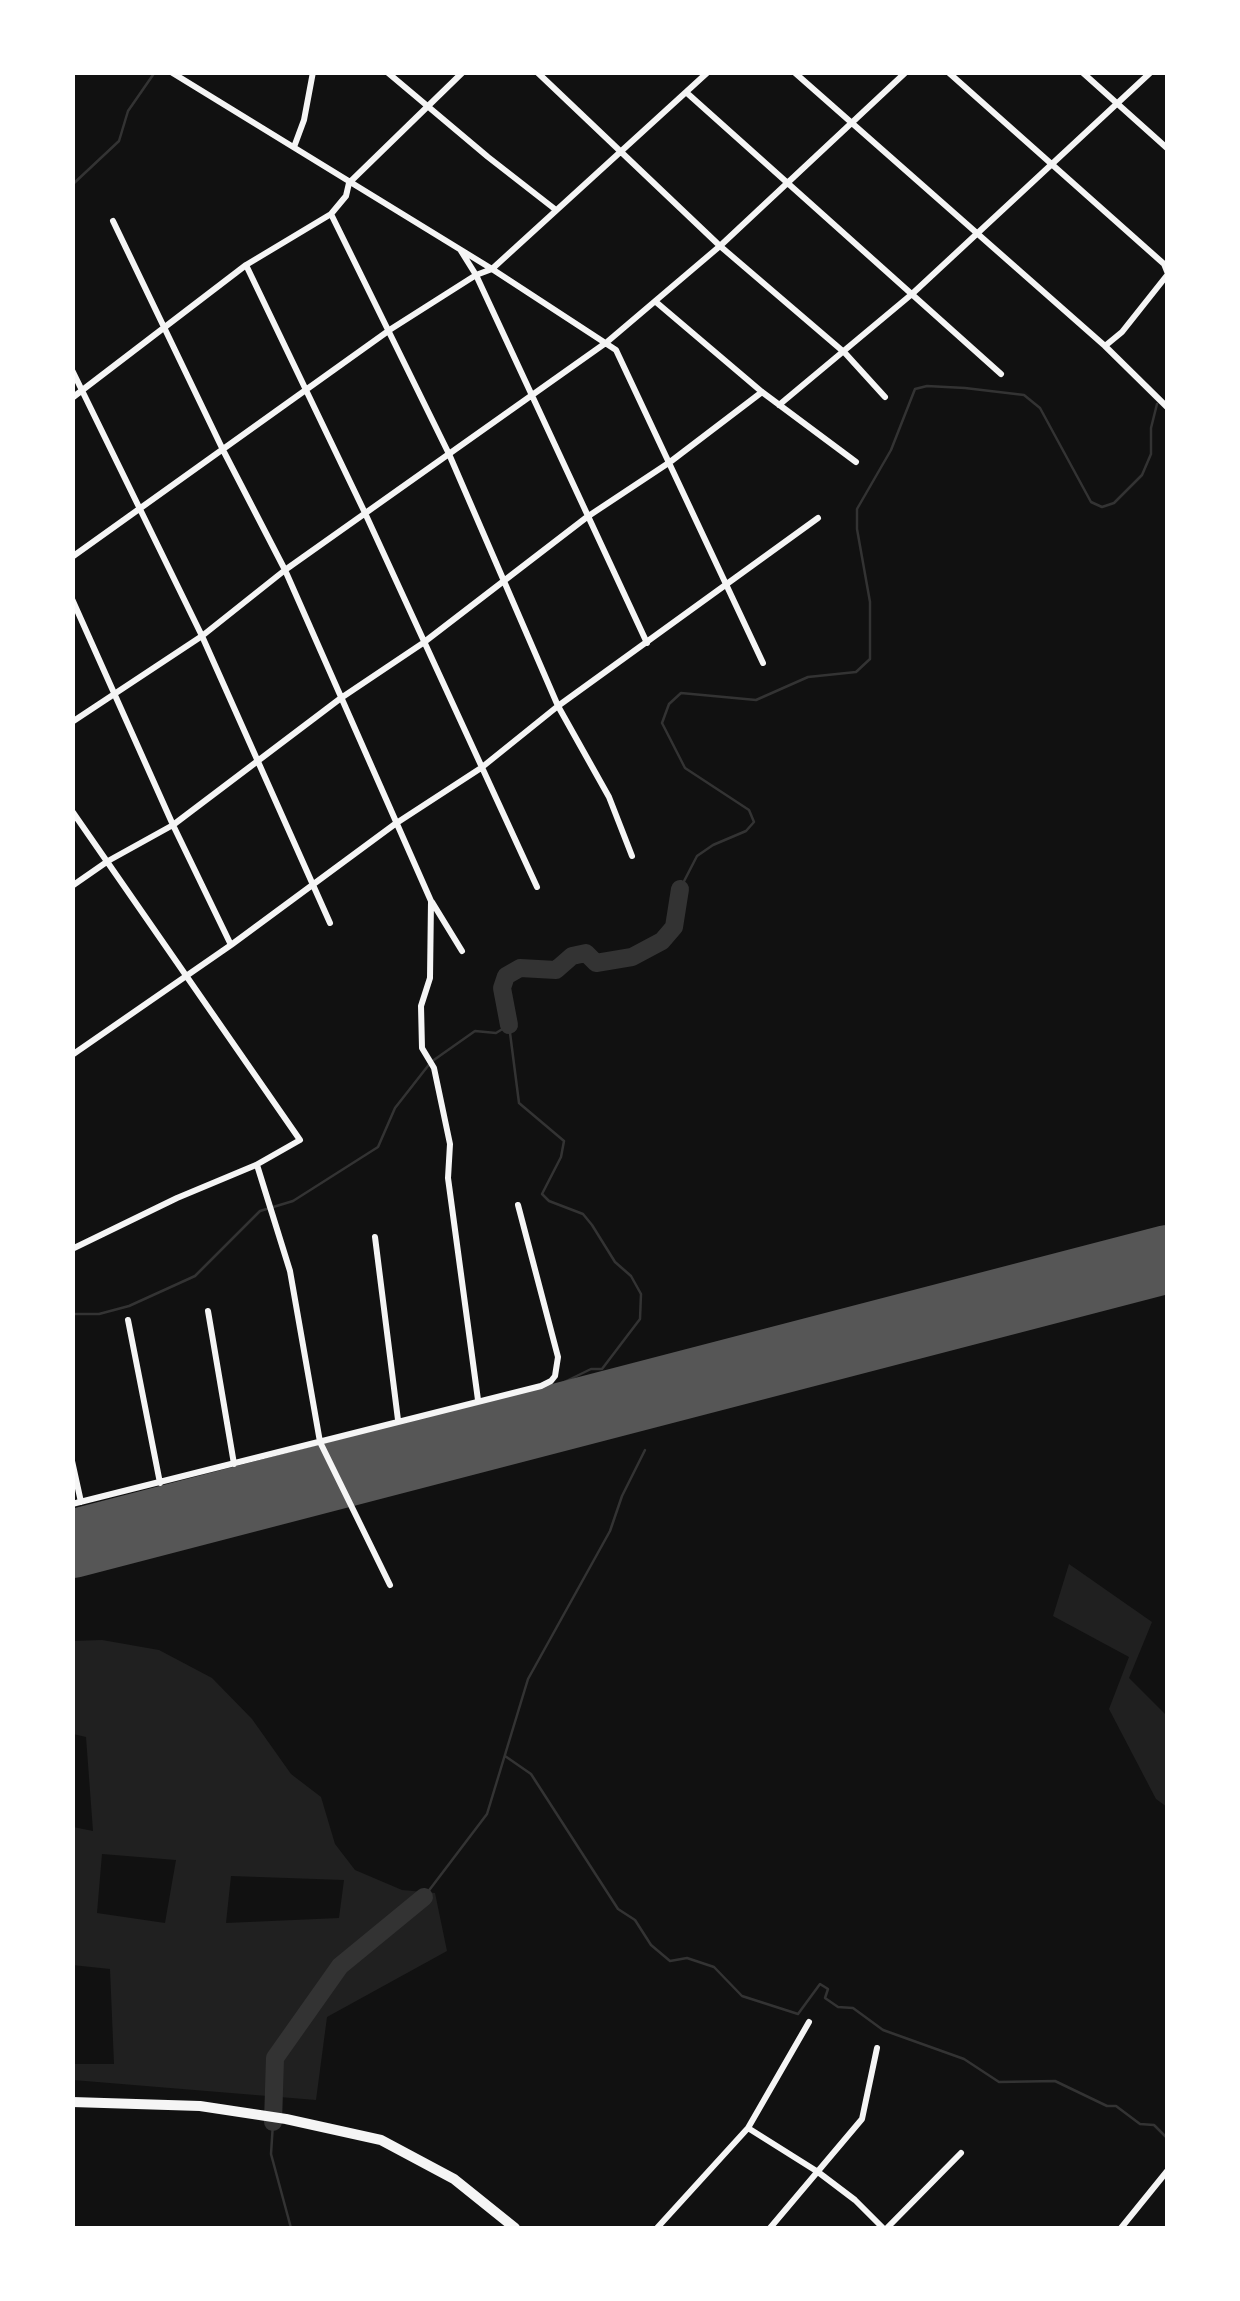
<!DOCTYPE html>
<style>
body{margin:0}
#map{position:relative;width:1240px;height:2301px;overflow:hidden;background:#111;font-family:Commissioner,sans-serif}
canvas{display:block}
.frame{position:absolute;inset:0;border:75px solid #fff;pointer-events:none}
</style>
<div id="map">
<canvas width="1240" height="2301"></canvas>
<div class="frame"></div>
</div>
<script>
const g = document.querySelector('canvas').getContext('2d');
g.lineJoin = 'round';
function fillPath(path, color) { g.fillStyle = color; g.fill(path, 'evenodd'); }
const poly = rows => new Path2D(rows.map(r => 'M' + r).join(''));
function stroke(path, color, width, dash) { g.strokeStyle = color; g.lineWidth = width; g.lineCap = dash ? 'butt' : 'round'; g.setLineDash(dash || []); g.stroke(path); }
fillPath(poly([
 [1069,1564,1152,1622,1129,1678,1167,1716,1167,1807,1156,1799,1109,1709,1129,1657,1053,1616],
 [102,1640,159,1650,212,1678,252,1719,291,1774,321,1797,335,1844,355,1870,402,1890,435,1893,447,1951,327,2017,316,2100,73,2080,73,2064,114,2064,110,1969,72,1965,73,1827,93,1831,86,1737,73,1734,73,1641],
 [102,1854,176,1860,165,1923,97,1913],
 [231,1876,344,1880,339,1918,226,1923]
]), '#202020');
stroke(poly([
 [72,185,119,141,128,111,155,72],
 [680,889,697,856,713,845,746,831,754,822,749,810,685,768,662,723,669,704,681,693,756,700,808,677,856,672,870,659,870,602,857,529,857,509,891,450,915,389,927,386,965,388,1024,395,1040,408,1091,502,1102,507,1114,503,1142,475,1151,454,1151,428,1157,404],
 [72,1314,99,1314,129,1306,195,1276,260,1211,293,1201,378,1147,395,1108,431,1062,475,1031,496,1033,509,1025,519,1103,564,1141,561,1157,542,1194,549,1201,583,1214,592,1225,615,1262,631,1276,641,1294,640,1319,602,1369,591,1369,552,1388,326,1445],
 [72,1511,318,1447],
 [505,1756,531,1774,618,1909,635,1920,651,1945,670,1961,687,1958,714,1967,742,1996,798,2014,820,1984,828,1989,825,1998,838,2007,853,2008,883,2030,964,2059,999,2082,1055,2081,1107,2106,1116,2106,1140,2124,1154,2125,1168,2139],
 [424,1897,487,1814,528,1679,610,1531,622,1496,645,1450],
 [273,2123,271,2154,291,2228]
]), '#333', 2.5);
stroke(poly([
 [509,1025,502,988,506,976,520,968,556,970,572,956,586,953,596,963,632,957,662,941,674,927,680,889],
 [273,2122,275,2058,340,1966,424,1897]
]), '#333', 18);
stroke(poly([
 [72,1544,1168,1259]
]), '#565656', 68);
stroke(poly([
 [171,72,492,269,616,350,763,663],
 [387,72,488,157,556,210],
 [537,72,720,246,845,353,885,397],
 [794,72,1105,346,1168,408],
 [948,72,1164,264,1168,274],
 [1082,72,1168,149],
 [687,93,1001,374],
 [294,147,304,120,313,72],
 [331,214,449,454,558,706,609,797,632,856],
 [113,221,223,450,285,570,431,901,430,978,421,1006,422,1048,434,1068,450,1144,448,1178,478,1400],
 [461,251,476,275,647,643],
 [246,265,365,513,537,887],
 [656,302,762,392,856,462],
 [1105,346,1122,332,1168,274],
 [72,370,202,636,330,923],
 [72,398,246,265,331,214,346,196,349,183,463,72],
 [779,405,912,294,1151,72],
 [72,557,391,329,476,275,492,269,708,72],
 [72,599,173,825,231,945],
 [72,722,202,636,285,570,607,342,720,246,906,72],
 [72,811,300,1140,256,1165,177,1198,72,1249],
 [72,886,108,861,173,825,341,698,423,643,587,517,670,462,762,392],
 [432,902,462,951],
 [72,1055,231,945,395,824,481,768,558,706,818,518],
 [257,1165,290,1271,320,1442,390,1585],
 [375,1237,398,1420],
 [208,1311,234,1464],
 [128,1320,160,1483],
 [72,1461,81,1502],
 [72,1504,541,1386,551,1381,555,1376,558,1357,518,1205],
 [748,2128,818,2172,855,2200,883,2228],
 [657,2228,748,2128,809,2022],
 [770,2228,862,2119,877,2048],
 [887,2228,961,2153],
 [1121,2228,1168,2170]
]), '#f5f5f5', 6);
stroke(poly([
 [72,2102,200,2106,286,2119,381,2140,454,2179,515,2228]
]), '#f5f5f5', 10);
</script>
